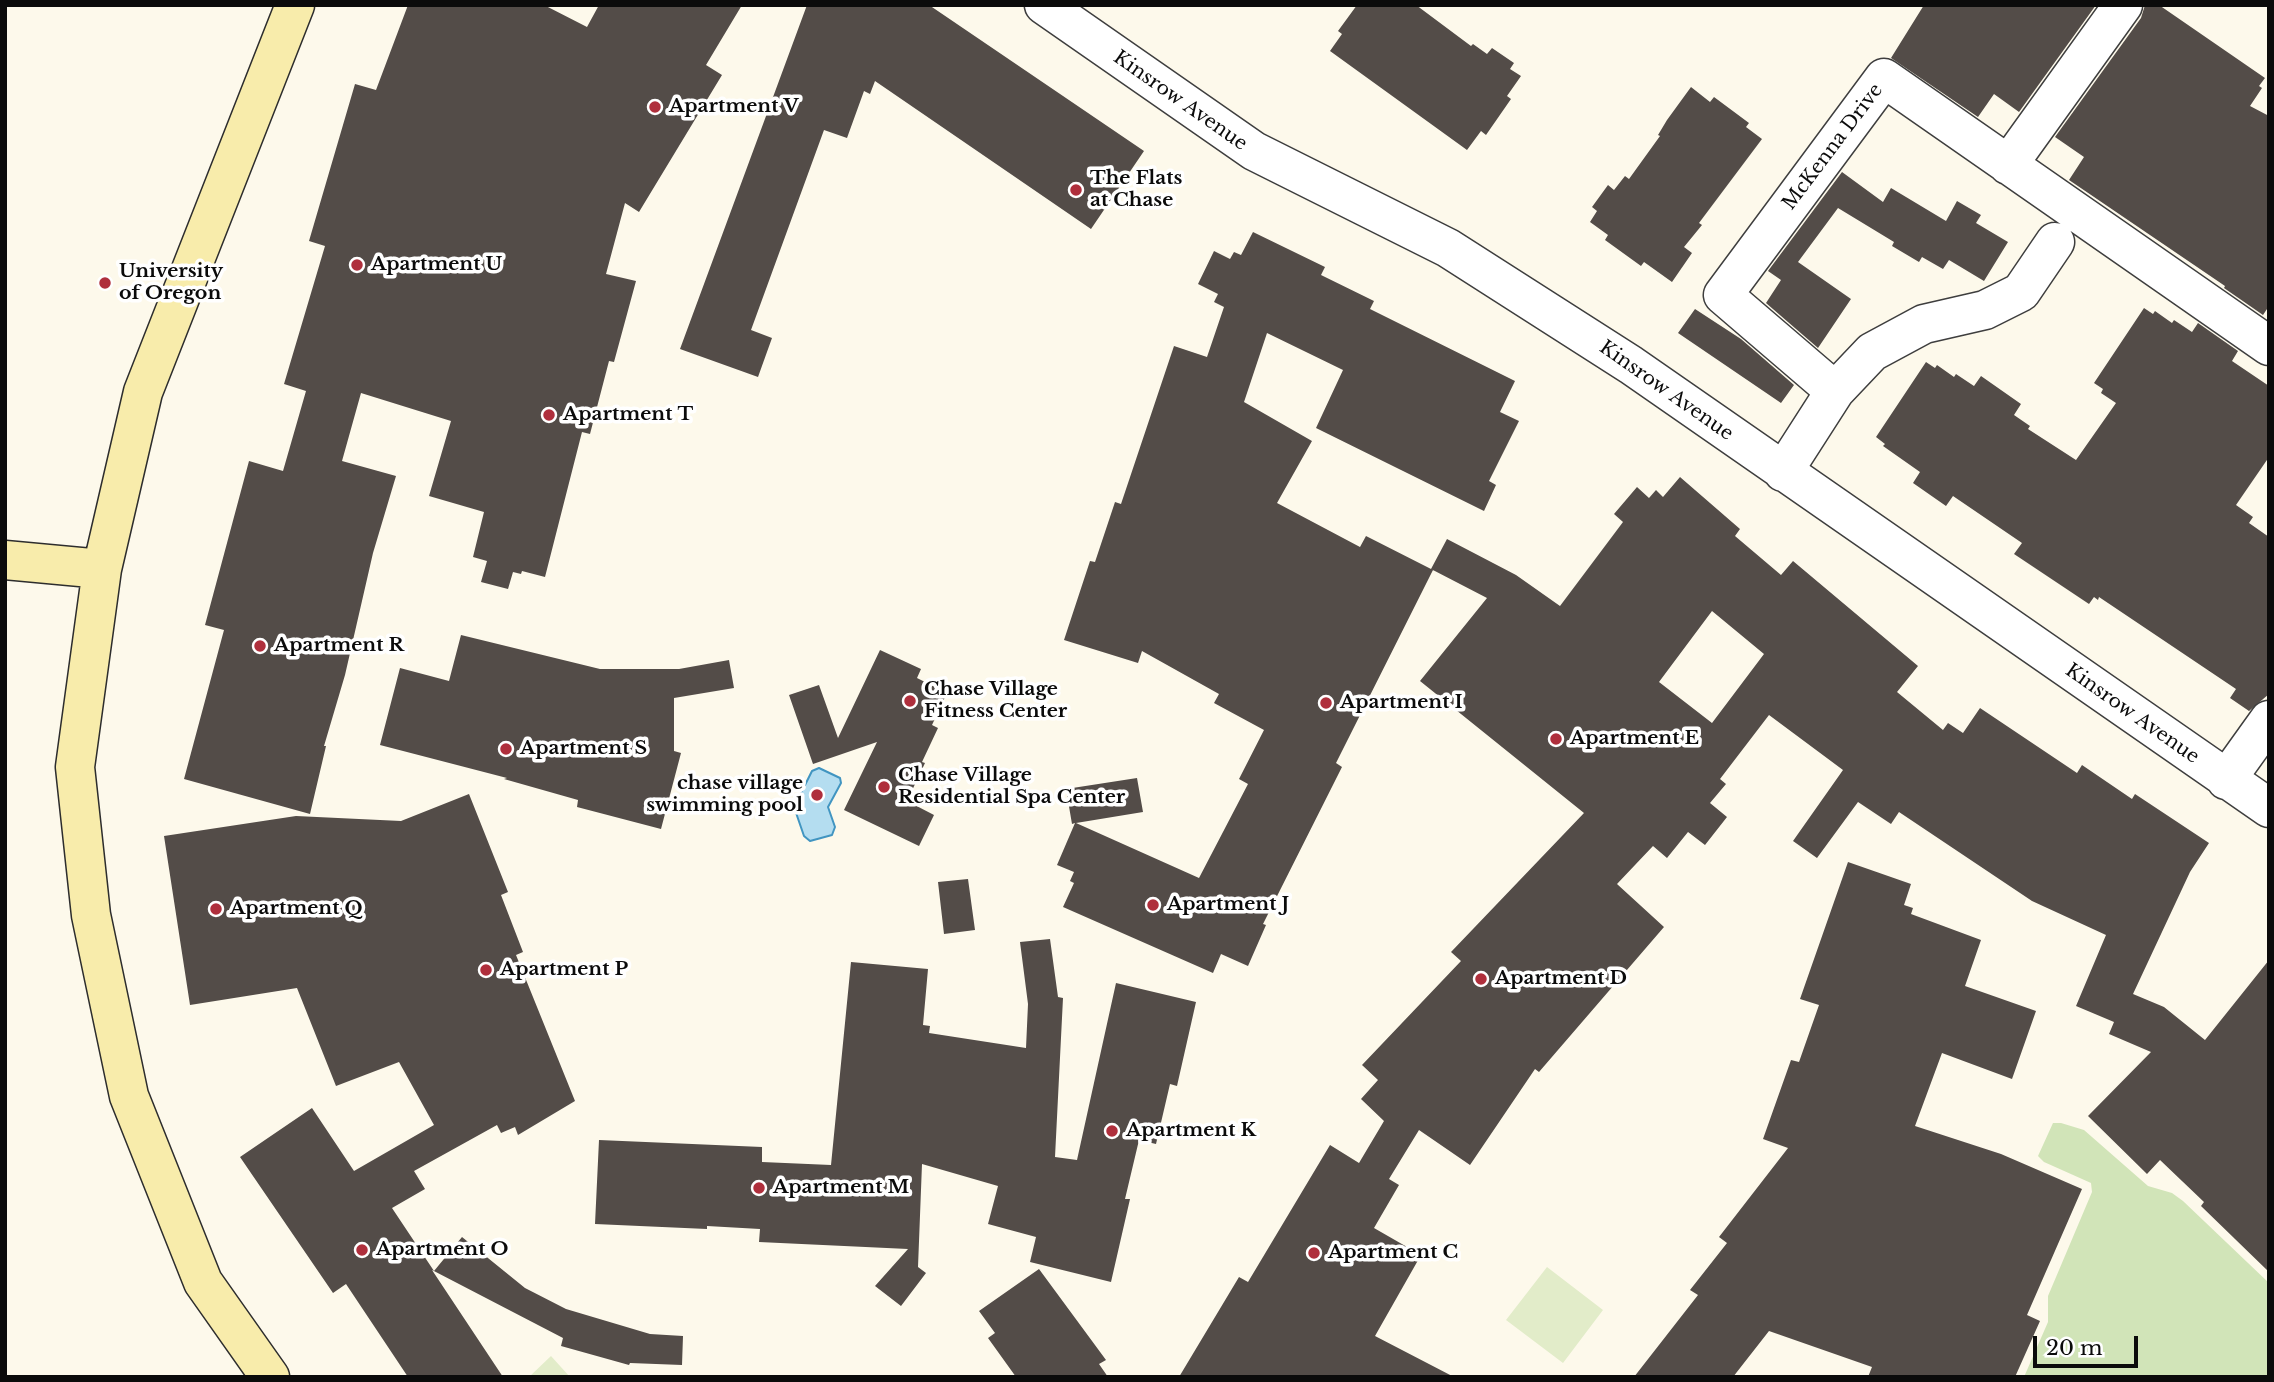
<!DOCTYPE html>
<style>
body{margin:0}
#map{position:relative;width:2274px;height:1382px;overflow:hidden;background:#fdf9eb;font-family:"Libre Baskerville",serif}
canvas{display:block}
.frame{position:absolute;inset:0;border:7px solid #0b0b0b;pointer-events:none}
.scale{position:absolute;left:2033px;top:1336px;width:105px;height:32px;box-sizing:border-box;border:4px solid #0b0b0b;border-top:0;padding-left:9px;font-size:21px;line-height:24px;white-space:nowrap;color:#0b0b0b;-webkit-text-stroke:5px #fff;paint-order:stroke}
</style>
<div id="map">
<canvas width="2274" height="1382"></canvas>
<div class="frame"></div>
<div class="scale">20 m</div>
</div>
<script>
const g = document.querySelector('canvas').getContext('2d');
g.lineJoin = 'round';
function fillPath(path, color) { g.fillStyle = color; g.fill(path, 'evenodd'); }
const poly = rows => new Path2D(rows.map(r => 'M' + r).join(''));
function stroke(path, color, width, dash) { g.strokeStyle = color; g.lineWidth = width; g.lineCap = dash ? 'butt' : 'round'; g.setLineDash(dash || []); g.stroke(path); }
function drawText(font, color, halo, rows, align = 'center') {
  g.font = font + ' "Libre Baskerville",serif'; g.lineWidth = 7; g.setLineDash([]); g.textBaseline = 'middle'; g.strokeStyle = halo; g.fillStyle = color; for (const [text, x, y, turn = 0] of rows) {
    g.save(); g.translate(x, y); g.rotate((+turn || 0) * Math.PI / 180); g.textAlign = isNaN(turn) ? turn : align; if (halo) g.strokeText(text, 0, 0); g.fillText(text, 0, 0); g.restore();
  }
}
fillPath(poly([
 [2053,1123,2061,1123,2084,1130,2148,1186,2172,1193,2183,1201,2269,1283,2269,1377,2024,1377,2048,1322,2048,1296,2092,1192,2091,1183,2044,1162,2038,1156]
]), '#d1e4b8');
fillPath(poly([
 [1547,1267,1603,1310,1563,1363,1506,1320],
 [551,1356,570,1377,529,1377]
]), '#e2ecc9');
const water = poly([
 [819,768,840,778,841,783,828,807,835,827,832,835,810,841,804,836,794,807,812,771,819,768]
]);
fillPath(water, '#b4ddf0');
stroke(water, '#4195c1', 2);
fillPath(poly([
 [408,5,544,5,587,27,599,5,742,5,706,65,722,75,639,212,625,203,606,274,636,281,614,362,609,361,590,434,582,432,545,577,522,571,521,574,513,572,508,589,481,582,487,561,473,557,484,512,429,496,451,421,361,393,342,461,396,476,373,553,345,675,324,746,326,746,310,814,184,779,224,630,205,625,249,461,283,471,306,391,284,384,325,246,309,241,355,84,376,90],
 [807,5,929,5,1144,151,1091,229,875,81,870,94,864,91,847,138,824,130,751,330,772,338,758,377,680,349],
 [1357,5,1416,5,1471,46,1473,44,1487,54,1492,48,1514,63,1510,69,1521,76,1507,96,1511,99,1486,135,1481,131,1467,150,1330,51,1342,34,1338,31],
 [1924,5,2096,5,2019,112,1994,94,1978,117,1891,58],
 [2145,5,2159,5,2265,78,2259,86,2262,88,2250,106,2269,116,2269,306,2263,315,2224,288,2225,286,2069,180,2084,157,2055,137,2141,18],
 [1691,87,1710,102,1714,97,1749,123,1746,127,1762,139,1699,223,1702,225,1684,247,1692,253,1672,282,1644,262,1641,266,1605,240,1608,235,1590,222,1597,211,1592,207,1608,185,1614,190,1625,176,1629,179,1660,136,1658,135,1667,120],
 [1842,172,1883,202,1891,188,1946,221,1957,201,1981,215,1976,223,2008,242,1984,281,1949,260,1943,269,1922,257,1919,262,1892,246,1894,242,1838,208,1798,262,1851,299,1818,348,1766,303,1781,280,1768,271],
 [1253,232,1325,267,1321,275,1374,301,1370,309,1515,381,1500,412,1519,421,1489,481,1496,485,1484,511,1316,428,1343,370,1267,333,1244,402,1312,441,1277,503,1360,547,1366,536,1433,570,1336,763,1342,767,1263,924,1266,925,1248,966,1221,954,1213,973,1063,907,1074,883,1070,881,1074,872,1057,865,1075,823,1072,824,1066,789,1137,778,1143,812,1076,823,1199,878,1248,784,1239,779,1264,730,1214,703,1219,694,1142,651,1138,663,1064,640,1090,561,1095,562,1115,502,1121,504,1174,346,1207,357,1224,307,1214,302,1218,294,1198,284,1214,251,1230,259,1234,252,1241,255],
 [2144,308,2153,314,2155,311,2172,323,2174,320,2192,332,2198,323,2238,351,2232,361,2269,386,2269,457,2236,505,2253,517,2249,523,2269,537,2269,694,2249,711,2230,698,2236,689,2099,597,2098,600,2094,597,2089,604,2014,554,2022,543,1953,496,1946,506,1913,483,1920,472,1883,446,1885,444,1876,437,1926,362,1935,368,1937,365,1954,377,1956,374,1974,386,1981,376,2021,404,2014,415,2030,426,2028,429,2076,460,2116,403,2101,393,2103,389,2094,383],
 [1695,309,1741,339,1794,385,1781,403,1678,333],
 [1680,477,1740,529,1735,536,1781,575,1793,561,1918,666,1897,692,1943,730,1948,723,1963,733,1980,708,2077,773,2082,765,2132,799,2135,794,2209,843,2190,872,2133,994,2164,1007,2205,1040,2269,960,2269,1272,2201,1206,2204,1202,2160,1160,2147,1174,2088,1116,2151,1052,2109,1034,2114,1022,2076,1006,2106,935,2032,901,1899,812,1891,824,1858,802,1817,858,1793,841,1843,770,1769,715,1720,779,1726,784,1710,803,1727,817,1705,845,1688,832,1667,858,1653,846,1617,884,1664,927,1539,1072,1535,1069,1470,1165,1419,1130,1389,1179,1399,1185,1374,1228,1421,1255,1375,1336,1454,1377,1179,1377,1239,1277,1248,1282,1330,1145,1359,1163,1384,1121,1361,1099,1378,1080,1362,1065,1461,961,1451,952,1584,813,1420,681,1487,598,1431,569,1447,539,1516,575,1560,606,1623,522,1614,514,1637,487,1649,498,1656,490,1663,497],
 [1712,611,1764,654,1712,723,1659,682],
 [461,635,600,669,679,669,729,660,734,688,674,698,674,751,681,753,661,829,577,807,578,800,504,779,507,778,380,745,400,668,449,681],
 [880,650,921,669,917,678,947,693,932,725,938,728,922,762,925,763,907,801,934,815,919,846,844,810,877,742,813,764,789,695,819,685,838,738],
 [469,794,508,892,501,895,523,952,516,955,575,1101,518,1135,515,1127,501,1133,497,1125,414,1171,425,1189,392,1208,434,1271,462,1237,525,1288,566,1309,650,1334,683,1336,682,1365,630,1363,629,1365,561,1346,563,1338,432,1270,503,1377,408,1377,346,1284,333,1293,240,1157,312,1108,354,1171,434,1125,399,1062,336,1086,297,988,190,1005,164,836,296,816,401,821],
 [1848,862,1911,884,1904,905,1913,908,1911,914,1981,940,1965,986,2036,1011,2012,1079,1942,1053,1915,1126,2001,1154,2082,1189,2027,1315,2040,1321,2015,1377,1868,1377,1872,1367,1769,1331,1733,1377,1634,1377,1698,1295,1690,1290,1727,1243,1719,1237,1788,1148,1763,1139,1791,1060,1799,1062,1819,1005,1800,999],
 [968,879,975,930,944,934,938,882],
 [1050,939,1058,997,1063,998,1055,1157,1077,1160,1116,983,1196,1002,1177,1086,1170,1084,1156,1144,1139,1140,1125,1199,1130,1199,1111,1282,1030,1262,1036,1237,988,1224,998,1186,922,1164,918,1267,926,1273,901,1306,875,1286,908,1249,759,1242,760,1229,707,1226,707,1229,595,1224,599,1140,762,1147,762,1162,831,1165,851,962,928,969,923,1025,930,1026,929,1033,1026,1048,1028,1004,1020,942],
 [1039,1269,1106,1360,1099,1364,1108,1377,1016,1377,988,1338,995,1333,979,1311]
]), '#534c48');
const street = poly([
 [1044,5,1254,151,1448,248,1631,365,2269,808],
 [2008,165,2123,5],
 [1835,391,1872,352,1924,324,1985,310,2021,292,2055,242],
 [1783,472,1835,391,1723,295,1884,78,2269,346],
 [2226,780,2269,720]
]);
const secondary = poly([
 [5,560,102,569],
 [270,1377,203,1282,129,1096,91,915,75,767,102,569,143,392,295,5]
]);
stroke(street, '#3e3e3e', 41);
stroke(secondary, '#2d2d2d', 41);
stroke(street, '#fff', 38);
stroke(secondary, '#f8ecab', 38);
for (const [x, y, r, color] of [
 [655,107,7,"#af2f3c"],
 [1076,190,7,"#af2f3c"],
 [357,265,7,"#af2f3c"],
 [105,283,7,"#af2f3c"],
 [549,415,7,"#af2f3c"],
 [260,646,7,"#af2f3c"],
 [910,701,7,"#af2f3c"],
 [1326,703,7,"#af2f3c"],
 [1556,739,7,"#af2f3c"],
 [506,749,7,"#af2f3c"],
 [884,787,7,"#af2f3c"],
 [817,795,7,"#af2f3c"],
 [1153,905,7,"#af2f3c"],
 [216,909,7,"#af2f3c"],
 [486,970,7,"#af2f3c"],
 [1481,979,7,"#af2f3c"],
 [1112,1131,7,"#af2f3c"],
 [759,1188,7,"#af2f3c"],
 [362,1250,7,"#af2f3c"],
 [1314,1253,7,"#af2f3c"]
]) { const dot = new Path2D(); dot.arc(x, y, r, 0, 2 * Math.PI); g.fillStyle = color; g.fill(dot); stroke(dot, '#fff', 2.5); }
drawText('19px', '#0b0b0b', '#fff', [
 ["Kinsrow Avenue",1180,101,35],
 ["McKenna Drive",1833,147,-53],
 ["Kinsrow Avenue",1666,391,35],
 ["Kinsrow Avenue",2132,714,35]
]);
drawText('bold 19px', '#0b0b0b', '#fff', [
 ["Apartment V",669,107],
 ["The Flats",1090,179],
 ["at Chase",1090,201],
 ["Apartment U",371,265],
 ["University",119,272],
 ["of Oregon",119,294],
 ["Apartment T",563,415],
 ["Apartment R",274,646],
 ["Chase Village",924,690],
 ["Fitness Center",924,712],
 ["Apartment I",1340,703],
 ["Apartment E",1570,739],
 ["Apartment S",520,749],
 ["Chase Village",898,776],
 ["Residential Spa Center",898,798],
 ["chase village",803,784,"right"],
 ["swimming pool",803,806,"right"],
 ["Apartment J",1167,905],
 ["Apartment Q",230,909],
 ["Apartment P",500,970],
 ["Apartment D",1495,979],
 ["Apartment K",1126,1131],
 ["Apartment M",773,1188],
 ["Apartment O",376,1250],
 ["Apartment C",1328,1253]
], 'left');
</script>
